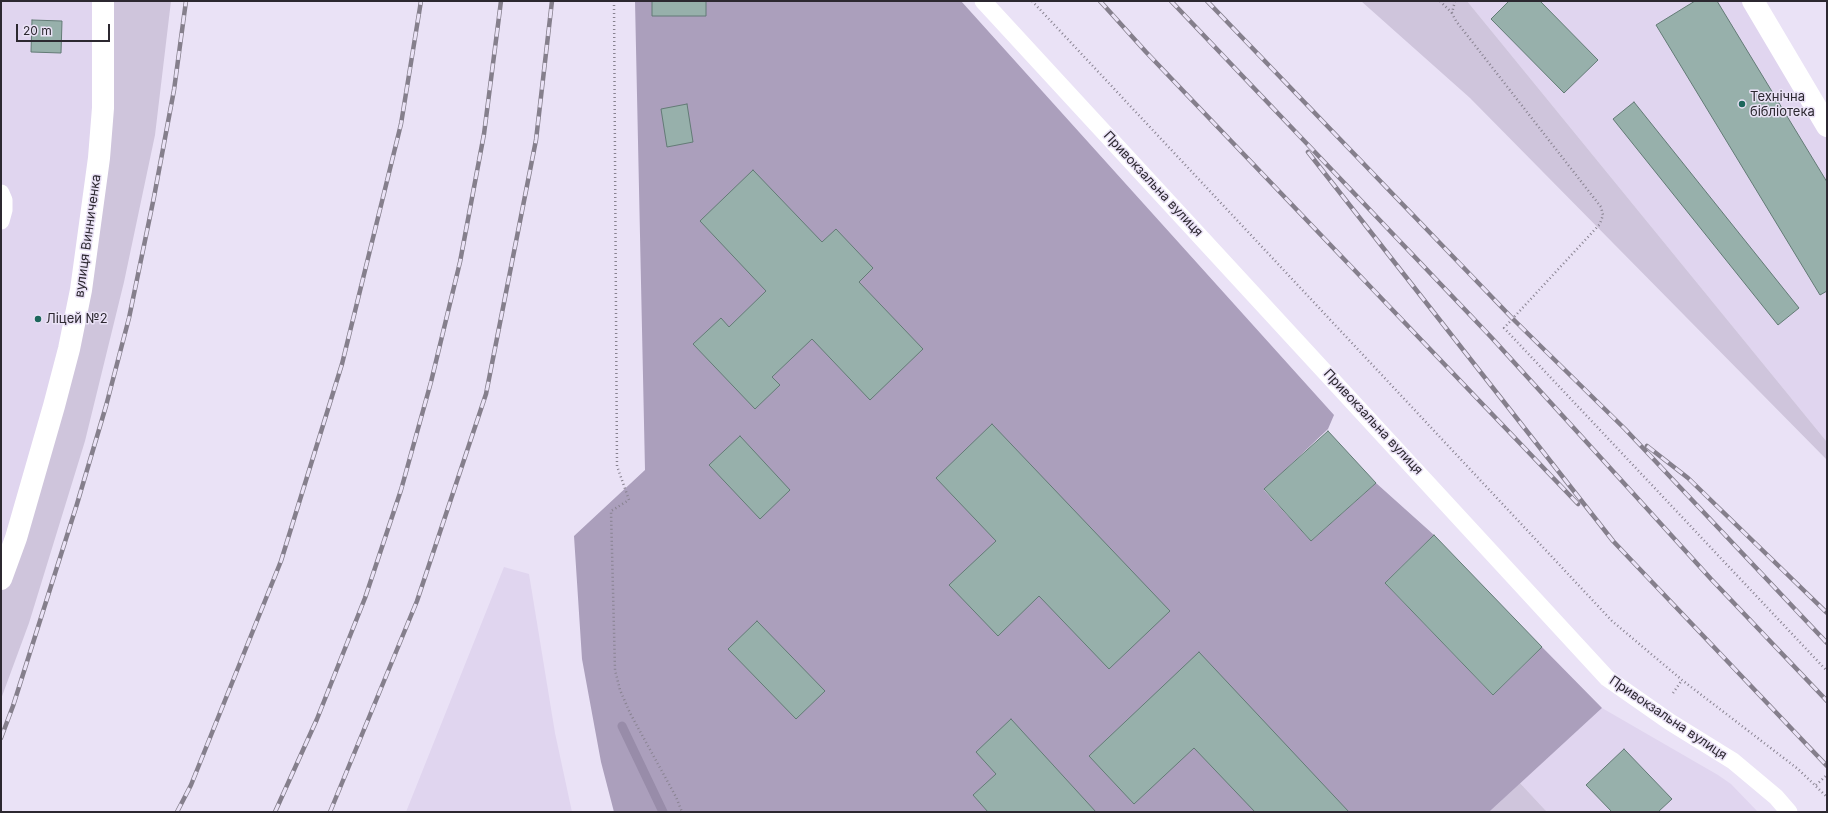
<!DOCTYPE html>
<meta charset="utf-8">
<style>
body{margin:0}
#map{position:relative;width:1828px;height:813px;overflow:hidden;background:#eae2f6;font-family:Inter,sans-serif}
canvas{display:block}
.frame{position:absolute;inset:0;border:2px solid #2c2830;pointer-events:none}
.scale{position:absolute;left:16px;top:24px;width:94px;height:18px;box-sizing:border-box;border:2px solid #2c2830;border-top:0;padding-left:5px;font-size:12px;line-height:14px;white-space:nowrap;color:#2c2830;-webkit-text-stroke:3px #eae2f6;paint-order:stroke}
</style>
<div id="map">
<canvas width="1828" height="813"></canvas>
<div class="frame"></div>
<div class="scale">20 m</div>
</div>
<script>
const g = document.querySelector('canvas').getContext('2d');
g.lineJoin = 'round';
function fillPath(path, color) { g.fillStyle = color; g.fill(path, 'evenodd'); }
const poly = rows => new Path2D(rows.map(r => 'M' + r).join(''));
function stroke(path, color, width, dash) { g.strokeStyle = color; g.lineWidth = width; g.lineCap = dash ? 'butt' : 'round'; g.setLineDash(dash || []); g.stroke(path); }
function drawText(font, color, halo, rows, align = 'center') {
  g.font = font + ' Inter,sans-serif'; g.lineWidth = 3; g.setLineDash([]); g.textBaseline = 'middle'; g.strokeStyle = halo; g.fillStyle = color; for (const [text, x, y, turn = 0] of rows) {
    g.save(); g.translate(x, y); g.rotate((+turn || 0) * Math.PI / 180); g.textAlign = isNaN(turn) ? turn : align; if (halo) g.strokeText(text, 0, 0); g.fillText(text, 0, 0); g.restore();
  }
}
fillPath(poly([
 [1,1,103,1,93,209,1,579],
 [1467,1,1753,1,1827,126,1827,442],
 [504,567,529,574,555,733,572,812,406,812],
 [1602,708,1718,775,1731,784,1758,812,1547,812,1520,783]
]), '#e0d5ef');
fillPath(poly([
 [103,1,171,1,155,135,124,282,85,441,29,623,1,699,1,579,81,290],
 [1361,1,1467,1,1827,442,1827,460,1470,98],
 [1520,783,1547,812,1489,812]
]), '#cfc5dc');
fillPath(poly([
 [635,1,961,1,1334,415,1328,429,1264,490,1311,541,1376,483,1434,535,1385,583,1493,695,1542,647,1602,708,1489,812,614,812,601,762,582,659,574,536,645,470]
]), '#ab9fbc');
stroke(poly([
 [622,726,663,812]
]), '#988ca9', 9);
const building = poly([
 [652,1,706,1,706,16,652,16,652,1],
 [1509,1,1540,1,1598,60,1564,93,1491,19,1509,1],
 [1695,1,1717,1,1827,182,1827,291,1820,295,1656,25,1695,1],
 [32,20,62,21,61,53,31,52,32,20],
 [1634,102,1799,308,1778,325,1613,119,1634,102],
 [687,104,693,142,667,147,661,109,687,104],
 [753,170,822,242,836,229,873,268,859,282,923,349,870,400,812,339,772,377,780,385,755,409,693,344,721,318,729,327,766,291,700,221,753,170],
 [992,424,1170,611,1109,669,1039,596,998,636,949,585,996,541,936,478,992,424],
 [1328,431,1376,483,1311,541,1264,489,1328,431],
 [740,436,790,490,760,519,709,465,740,436],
 [1434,535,1542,647,1493,695,1385,583,1434,535],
 [757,621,825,691,796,719,728,649,757,621],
 [1199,652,1349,812,1255,812,1194,748,1134,804,1089,756,1199,652],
 [1011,719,1096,812,988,812,973,795,996,774,976,752,1011,719],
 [1624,749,1672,799,1658,812,1612,812,1586,785,1624,749]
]);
fillPath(building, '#97b0ab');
stroke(building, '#637b76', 1);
stroke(poly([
 [614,1,617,466,629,500,611,511,615,670,620,690,630,713,676,797,682,812],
 [1032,1,1612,621,1682,680,1798,769,1827,797],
 [1440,1,1452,13],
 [1455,1,1452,13,1456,21,1601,207,1603,215,1600,224,1504,328,1827,671],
 [1673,693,1682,680],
 [1816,785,1827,775]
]), '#888290', 2.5, [1, 3]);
stroke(poly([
 [983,1,1607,678,1670,722,1733,761,1776,797,1789,812],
 [1,193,4,200,4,210,1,221]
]), '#fff', 17);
stroke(poly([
 [1,579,16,538,54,406,69,349,81,290,99,158,103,108,103,1]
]), '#fff', 22);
stroke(poly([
 [1753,1,1827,126]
]), '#fff', 22);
const rail = poly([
 [1100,1,1146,52,1578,504],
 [1171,1,1491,337,1711,579,1827,701],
 [1207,1,1513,319,1625,429,1827,643],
 [1308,152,1613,541,1827,766],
 [1647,446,1688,478,1827,613],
 [1,738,13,706,77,504,106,406,129,318,154,197,174,90,186,1],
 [177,812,191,785,281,561,342,364,401,124,421,1],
 [275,812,317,719,365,598,401,490,431,382,460,262,484,134,501,1],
 [330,812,417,601,486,394,536,140,552,1]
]);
stroke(rail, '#857f8c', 4.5);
stroke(rail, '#eae2f6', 3, [9]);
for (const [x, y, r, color] of [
 [1742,104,4,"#1d665c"],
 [38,319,4,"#1d665c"]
]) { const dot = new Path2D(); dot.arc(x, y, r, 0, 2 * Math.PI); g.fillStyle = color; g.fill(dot); stroke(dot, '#eae2f6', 1.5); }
drawText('13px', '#2c2830', '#eae2f6', [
 ["Технічна",1750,97],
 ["бібліотека",1750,112],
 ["Ліцей №2",46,319]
], 'left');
drawText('13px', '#2c2830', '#eae2f6', [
 ["Привокзальна вулиця",1153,184,47],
 ["вулиця Винниченка",88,236,-82],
 ["Привокзальна вулиця",1373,422,47],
 ["Привокзальна вулиця",1668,718,34]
]);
</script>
